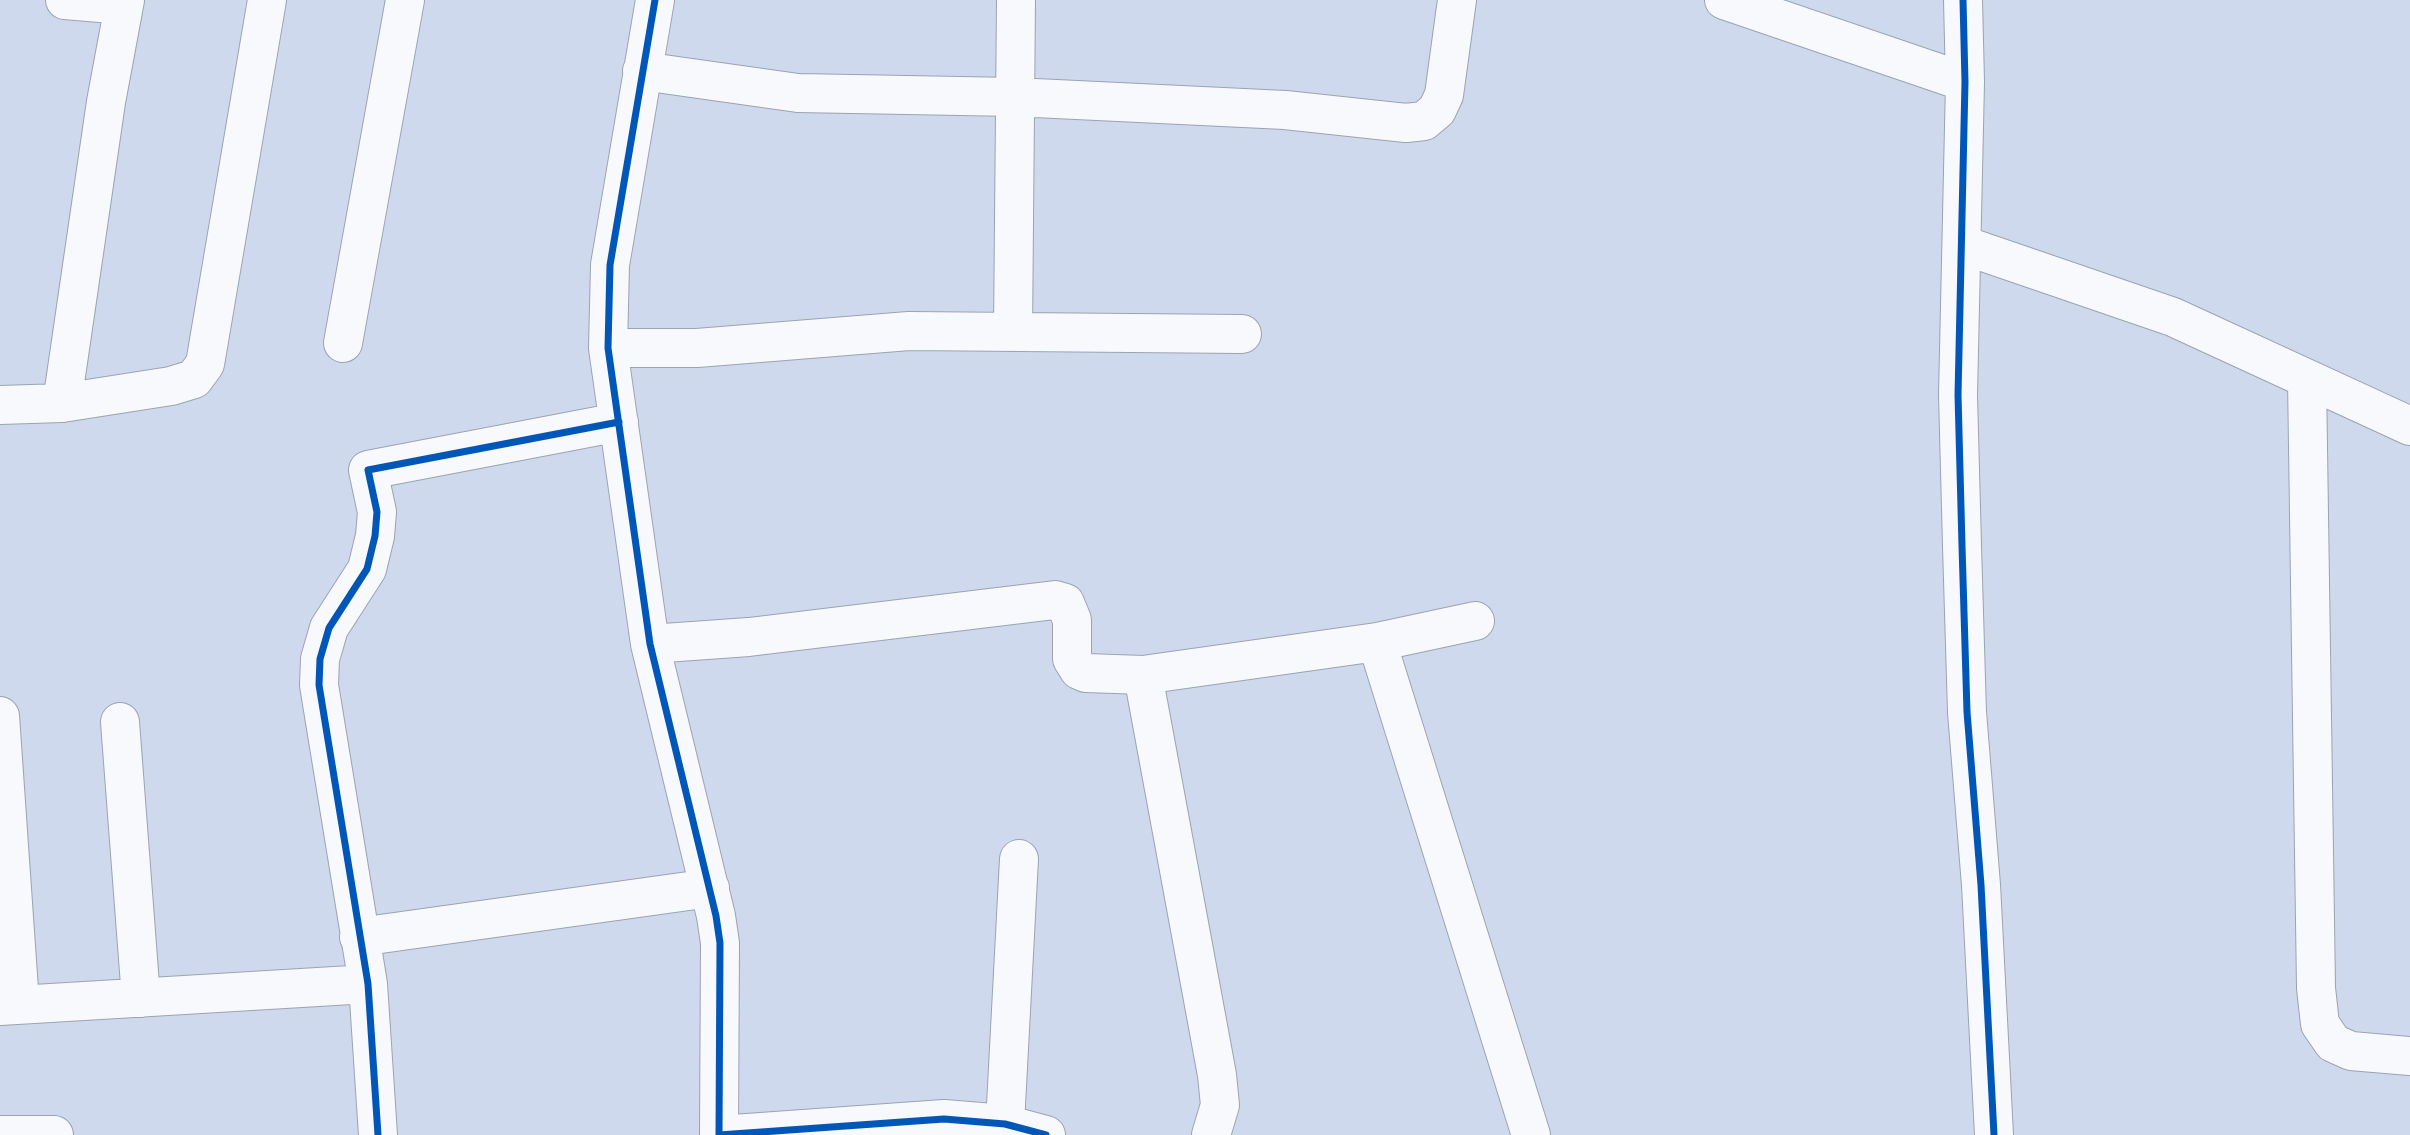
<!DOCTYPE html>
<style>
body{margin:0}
canvas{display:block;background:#cfd9ed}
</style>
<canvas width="2410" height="1135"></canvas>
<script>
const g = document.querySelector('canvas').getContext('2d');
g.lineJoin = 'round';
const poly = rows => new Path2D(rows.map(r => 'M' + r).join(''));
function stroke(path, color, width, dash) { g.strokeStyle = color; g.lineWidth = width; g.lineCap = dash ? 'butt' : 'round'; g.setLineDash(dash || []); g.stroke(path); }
const minor = poly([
 [65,0,124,5],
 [655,0,610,265,608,348,650,644,716,916,720,943,719,1135,944,1119,1005,1124,1046,1135],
 [1724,0,1965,82],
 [1963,0,1965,82,1958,395,1962,546,1967,712,1981,885,1994,1135],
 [642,71,798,93,1014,97,1285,110,1406,123,1424,121,1437,110,1444,95,1457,0],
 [1963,245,2173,317,2410,426],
 [1013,332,1016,0],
 [343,343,405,0],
 [608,348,697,348,909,331,1242,334],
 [2307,379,2316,988,2320,1024,2333,1043,2351,1051,2410,1056],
 [62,403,106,102,125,0],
 [0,405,62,403,171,386,194,379,205,364,267,0],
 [1377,642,1531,1135],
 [650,644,749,637,1055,600,1065,603,1072,620,1072,659,1079,670,1086,673,1143,675,1377,642,1475,621],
 [1143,675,1217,1075,1220,1105,1211,1135],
 [0,716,20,1004],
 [120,722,141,998],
 [359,937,710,888],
 [0,1006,368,984],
 [1005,1124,1019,859],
 [0,1135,54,1135],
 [378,1135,368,984,319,685,320,659,329,628,367,569,375,536,377,512,368,470,619,422]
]);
stroke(minor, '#9ba3b3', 40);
stroke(minor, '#f8f9fc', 38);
stroke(poly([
 [655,0,610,265,608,348,650,644,716,916,720,943,719,1135,944,1119,1005,1124,1046,1135],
 [1963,0,1965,82,1958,395,1962,546,1967,712,1981,885,1994,1135],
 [378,1135,368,984,319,685,320,659,329,628,367,569,375,536,377,512,368,470,619,422]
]), '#0057b8', 7);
</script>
